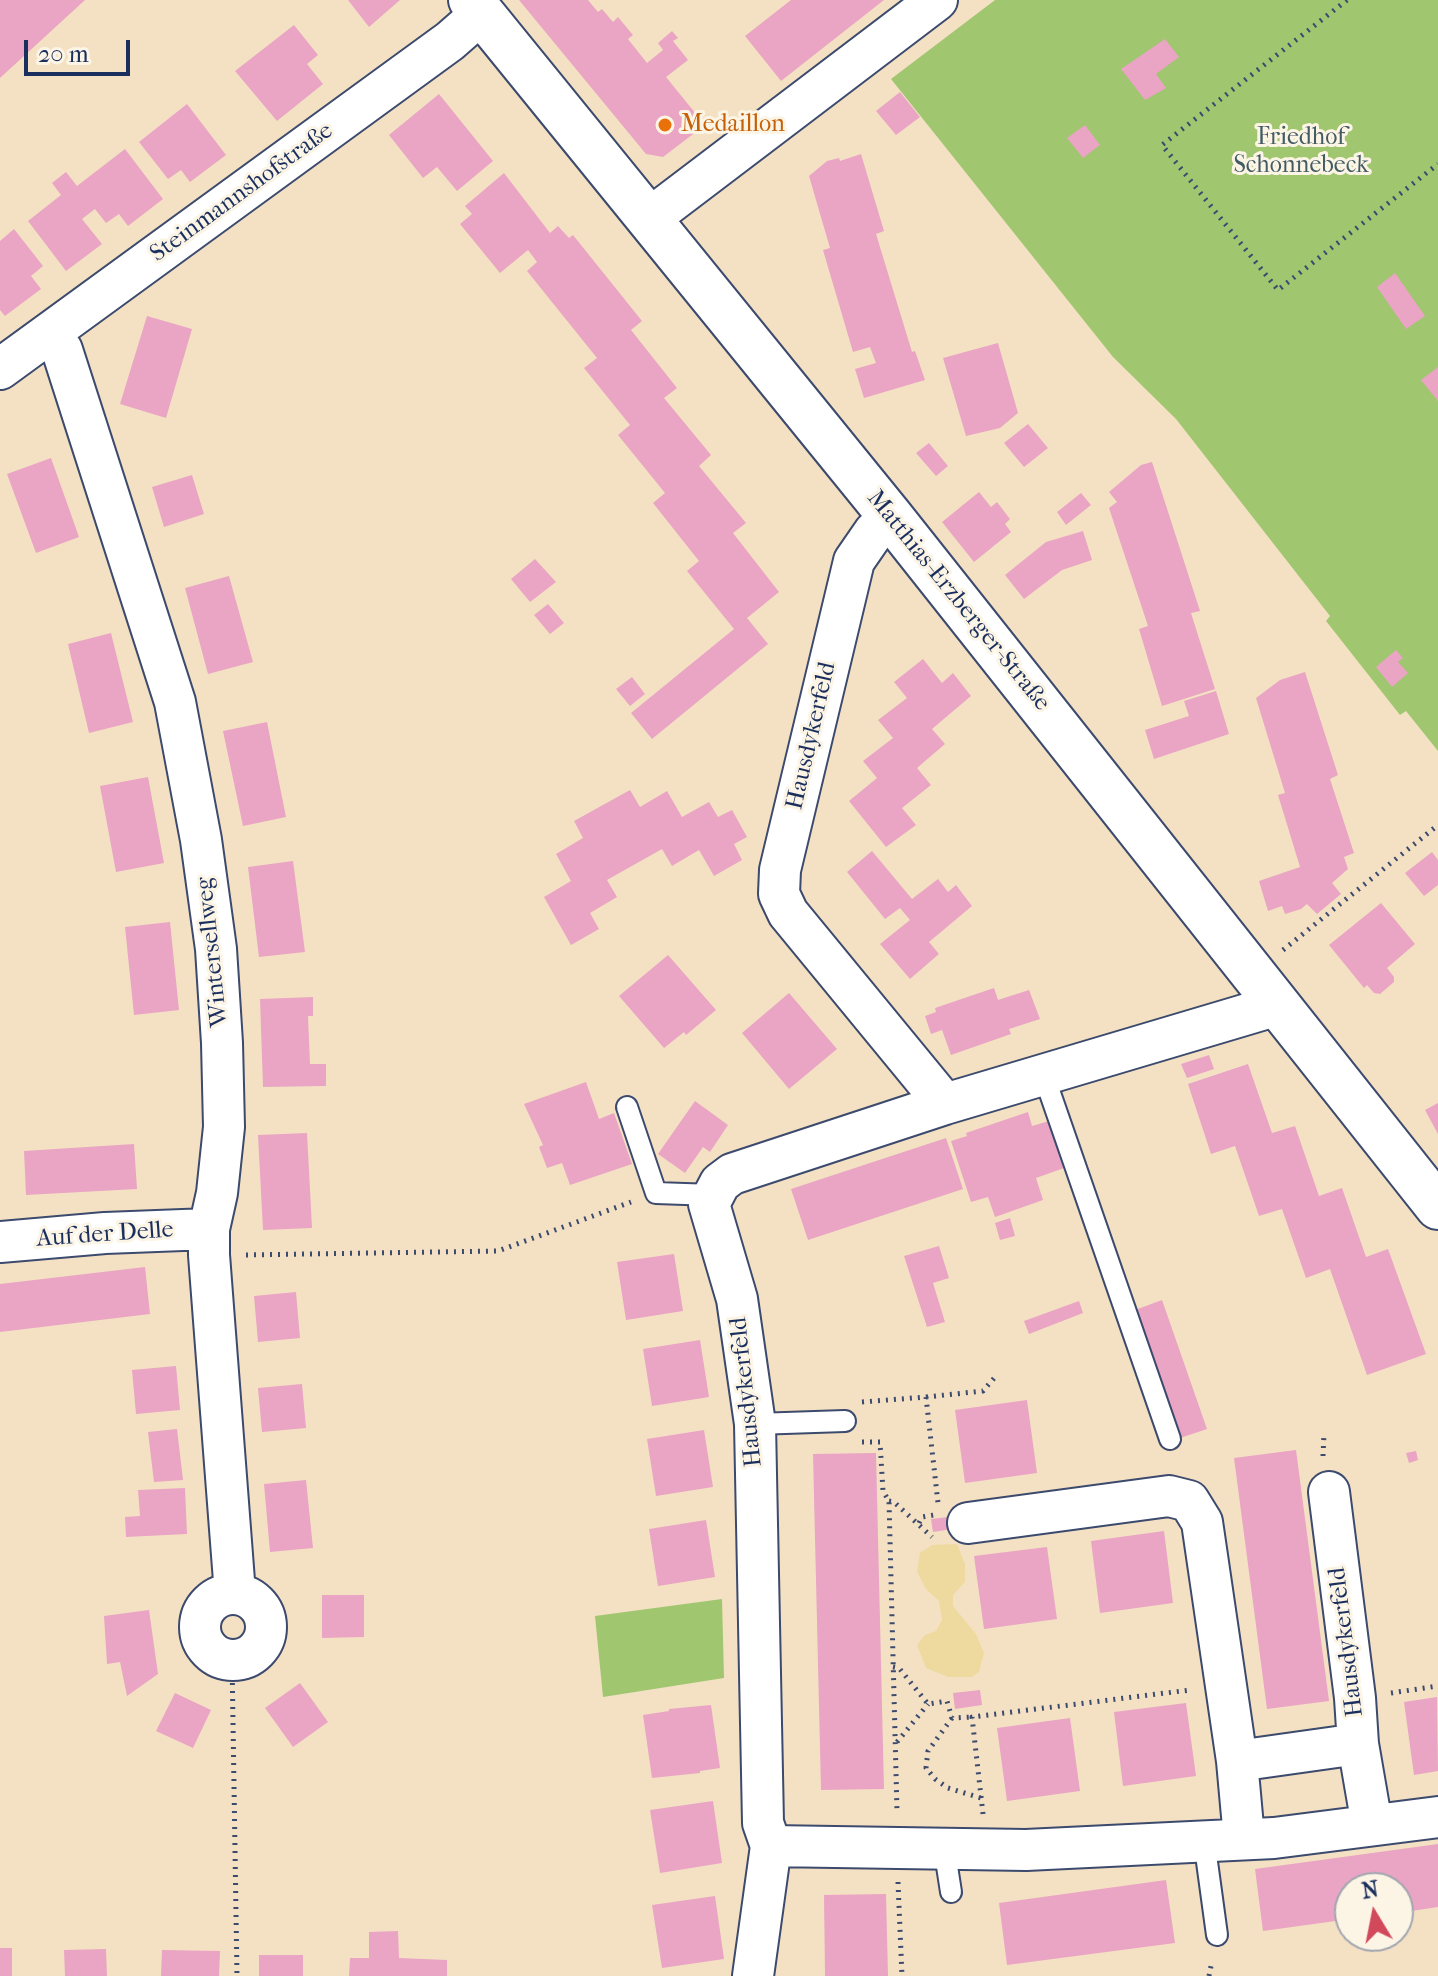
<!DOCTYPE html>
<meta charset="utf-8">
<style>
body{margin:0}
#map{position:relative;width:1438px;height:1976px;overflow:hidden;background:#f4e1c4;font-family:"IM FELL French Canon",serif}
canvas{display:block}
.north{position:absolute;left:1334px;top:1872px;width:80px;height:80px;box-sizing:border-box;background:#fcf5e5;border:2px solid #a2a6af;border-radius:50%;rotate:350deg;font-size:22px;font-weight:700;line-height:32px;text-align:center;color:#1b2f5e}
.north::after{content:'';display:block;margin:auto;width:28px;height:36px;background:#d1495b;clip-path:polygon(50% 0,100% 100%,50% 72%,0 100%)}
.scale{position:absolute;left:24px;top:40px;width:106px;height:36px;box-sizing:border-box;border:4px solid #1b2f5e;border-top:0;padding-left:10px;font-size:24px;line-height:28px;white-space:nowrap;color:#1b2f5e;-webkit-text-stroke:6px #fcf5e5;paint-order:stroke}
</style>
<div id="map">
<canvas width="1438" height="1976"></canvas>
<div class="north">N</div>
<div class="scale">20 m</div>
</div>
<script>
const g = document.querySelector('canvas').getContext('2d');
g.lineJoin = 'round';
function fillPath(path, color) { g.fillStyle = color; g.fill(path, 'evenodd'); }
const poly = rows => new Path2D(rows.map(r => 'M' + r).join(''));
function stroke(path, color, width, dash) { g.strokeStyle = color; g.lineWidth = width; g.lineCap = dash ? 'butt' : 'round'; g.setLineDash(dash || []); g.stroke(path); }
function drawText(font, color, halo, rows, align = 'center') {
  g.font = font + ' "IM FELL French Canon",serif'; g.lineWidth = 6; g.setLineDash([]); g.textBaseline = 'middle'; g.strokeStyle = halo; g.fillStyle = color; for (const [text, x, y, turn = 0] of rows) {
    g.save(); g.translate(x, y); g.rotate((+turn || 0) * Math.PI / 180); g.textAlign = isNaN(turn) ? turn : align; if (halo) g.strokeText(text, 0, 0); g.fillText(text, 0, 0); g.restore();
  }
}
fillPath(poly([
 [995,0,1438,0,1438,751,1406,711,1400,715,1326,621,1330,616,1176,419,1113,357,891,79],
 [722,1599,724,1678,603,1697,595,1616]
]), '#a0c670');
fillPath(poly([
 [957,1544,965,1564,965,1582,953,1595,953,1606,976,1634,984,1653,979,1672,972,1677,948,1677,926,1668,917,1645,925,1635,936,1631,942,1620,939,1601,926,1589,917,1572,920,1553,932,1545]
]), '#eeda9e');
fillPath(poly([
 [0,0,85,0,0,78],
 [348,0,400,0,369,27],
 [519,0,588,0,598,12,602,9,613,22,618,17,633,35,628,39,647,63,663,50,658,43,672,31,678,38,673,41,688,60,666,77,705,125,663,157,646,154],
 [791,0,884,0,781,81,745,36],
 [294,25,318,55,307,64,323,84,277,121,235,71],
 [1165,39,1179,57,1156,74,1166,88,1145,100,1121,69],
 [900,92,920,117,896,135,876,111],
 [439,94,493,161,457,191,437,167,423,178,389,135],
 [187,104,226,155,190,182,181,170,168,179,139,142],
 [1085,125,1100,145,1083,158,1067,138],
 [125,149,163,199,128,226,119,214,106,223,95,209,82,219,102,244,66,271,28,221,61,195,52,183,66,172,77,186],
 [861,154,884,231,876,234,912,352,915,351,925,380,864,398,855,369,876,363,870,347,853,352,823,250,830,248,809,176,827,161,839,158,840,161],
 [504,173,550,233,558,226,569,238,573,235,642,321,631,330,677,388,664,398,711,455,699,466,746,523,733,533,779,592,747,618,768,644,652,739,631,713,734,629,687,571,699,561,653,503,665,493,618,435,630,425,584,368,597,358,527,271,537,262,528,250,500,273,460,224,472,214,465,206],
 [14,229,43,266,31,276,41,289,5,316,0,310,0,241],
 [1395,273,1425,316,1406,329,1377,287],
 [147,316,192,329,166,418,120,404],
 [998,343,1018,413,1000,428,966,436,943,358],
 [1438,367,1438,401,1421,380],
 [1028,424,1048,448,1024,467,1004,443],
 [929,443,948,466,936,476,916,453],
 [51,458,79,537,36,553,7,474],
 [1152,462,1200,611,1191,613,1215,689,1162,706,1139,629,1148,626,1109,508,1117,502,1109,492,1141,465],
 [192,475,204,514,164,527,152,487],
 [979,492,991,507,997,502,1010,519,1005,524,1011,532,974,562,942,522],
 [1081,493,1091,505,1066,525,1057,512],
 [1083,531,1092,560,1062,570,1024,599,1005,575,1046,542],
 [535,559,556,582,530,602,511,579],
 [229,576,253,662,208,674,185,588],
 [548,604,564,623,550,634,534,615],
 [111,633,133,722,89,733,68,644],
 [1396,650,1403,658,1398,662,1408,673,1392,687,1376,667],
 [923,659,942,683,953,673,971,696,932,729,945,744,917,768,931,785,902,808,916,825,886,847,849,801,877,778,863,761,893,738,878,720,907,698,894,682],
 [1305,672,1338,775,1330,779,1354,853,1344,857,1348,869,1332,883,1341,894,1317,914,1307,904,1301,909,1285,914,1282,906,1268,911,1259,881,1300,867,1278,795,1285,793,1256,698,1280,680],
 [632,677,645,694,630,706,616,689],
 [1216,691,1229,734,1154,759,1145,730,1189,716,1184,701],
 [267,722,286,817,243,826,223,731],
 [148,777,164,863,116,872,100,786],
 [630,790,640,807,667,791,682,817,709,802,718,817,732,810,747,837,734,844,742,860,714,876,699,850,672,866,662,849,607,880,617,897,590,913,599,929,571,945,544,897,571,881,556,854,583,838,574,821],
 [872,851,912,899,938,879,948,892,956,885,972,906,929,942,939,954,910,979,880,944,910,920,900,908,885,919,847,872],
 [1432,852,1438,860,1438,885,1424,896,1405,873],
 [293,861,305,952,259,957,248,867],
 [1381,903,1415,944,1387,968,1394,977,1394,982,1380,994,1374,993,1367,985,1364,988,1329,945],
 [170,922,179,1010,134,1015,125,927],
 [668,955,716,1010,686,1035,684,1032,664,1048,619,996],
 [994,988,998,1000,1029,990,1040,1019,1009,1029,1011,1034,951,1055,942,1030,931,1034,925,1016,936,1012,935,1008],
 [789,993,837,1049,789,1089,742,1033],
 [313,997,313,1016,308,1016,310,1064,326,1064,326,1086,263,1087,260,999],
 [1209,1055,1214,1069,1187,1078,1181,1064],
 [1248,1064,1272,1133,1295,1126,1319,1196,1342,1188,1366,1257,1388,1249,1426,1354,1367,1375,1330,1269,1306,1278,1282,1209,1259,1216,1235,1146,1211,1154,1188,1084],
 [586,1082,599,1119,614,1113,632,1164,570,1185,562,1163,547,1168,539,1147,543,1145,524,1104],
 [695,1101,728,1125,710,1152,703,1147,685,1173,658,1154],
 [1438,1103,1438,1134,1425,1110],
 [1028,1112,1032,1126,1049,1121,1064,1168,1036,1178,1043,1200,995,1217,988,1197,971,1202,951,1141,967,1136,966,1133],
 [307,1133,312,1228,263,1230,258,1135],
 [946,1138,963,1189,808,1240,791,1189],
 [134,1144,137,1189,26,1195,24,1151],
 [1010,1218,1015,1236,1000,1240,995,1223],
 [939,1246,949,1278,933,1283,945,1322,927,1327,904,1256],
 [674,1254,683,1311,626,1320,617,1262],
 [145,1267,150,1314,0,1332,0,1284],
 [296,1292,300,1338,258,1342,254,1296],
 [1162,1300,1207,1429,1180,1438,1135,1310],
 [1079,1301,1083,1313,1029,1334,1024,1321],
 [700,1340,709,1397,652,1406,643,1349],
 [176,1366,180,1410,136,1414,132,1370],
 [302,1384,306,1428,262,1432,258,1388],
 [1027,1400,1037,1473,965,1483,955,1410],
 [177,1429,183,1480,154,1482,148,1432],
 [704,1430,713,1487,656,1496,647,1439],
 [1296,1450,1329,1701,1267,1709,1234,1458],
 [1416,1451,1418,1460,1409,1463,1406,1453],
 [876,1453,884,1789,821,1790,813,1454],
 [306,1480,313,1548,270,1552,264,1484],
 [185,1488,187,1534,126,1537,125,1517,140,1516,138,1490],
 [957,1516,958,1528,933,1532,931,1519],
 [706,1520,715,1577,658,1586,649,1529],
 [1164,1531,1173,1603,1100,1613,1091,1541],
 [1047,1547,1057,1619,984,1629,974,1556],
 [322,1595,364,1595,364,1637,322,1638],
 [149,1610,158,1674,127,1696,120,1662,107,1664,104,1616],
 [300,1683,328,1722,293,1747,265,1708],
 [980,1690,982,1705,955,1709,953,1693],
 [175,1693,211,1710,193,1748,156,1731],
 [1437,1697,1438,1771,1414,1775,1404,1702],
 [1186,1703,1196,1776,1123,1786,1114,1712],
 [711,1705,720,1768,700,1771,700,1773,652,1778,643,1715,669,1711,669,1709],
 [1070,1718,1080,1791,1007,1801,997,1728],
 [713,1801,722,1863,660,1873,650,1810],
 [1438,1844,1438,1907,1398,1913,1398,1888,1350,1888,1350,1919,1263,1931,1255,1869],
 [1166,1880,1175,1943,1007,1965,999,1903],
 [886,1894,888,1976,825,1976,824,1895],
 [715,1896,724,1959,662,1968,652,1905],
 [398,1931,399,1958,447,1960,447,1976,349,1976,350,1958,369,1958,369,1932],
 [0,1948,12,1948,12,1976,0,1976],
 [106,1949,107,1976,65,1976,64,1950],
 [162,1950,220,1951,219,1976,161,1976],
 [259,1955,303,1955,303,1976,259,1976]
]), '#e9a5c3');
const service = poly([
 [1043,1073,1170,1439],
 [627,1107,656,1193,714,1195],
 [755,1424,845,1421],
 [1204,1840,1217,1935],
 [944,1847,951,1892]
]);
const minor = poly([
 [650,218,937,0],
 [50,333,62,350,175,702,201,840,216,949,222,1043,224,1127,217,1193,209,1229,209,1255,235,1594],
 [0,369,450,41,482,13],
 [891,517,874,532,854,561,780,870,779,894,788,913,945,1104],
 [0,1242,105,1233,209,1229],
 [1329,1492,1355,1698,1358,1744],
 [968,1523,1169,1496,1189,1501,1202,1522,1237,1761],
 '200 1627a33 33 0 1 1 66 0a33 33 0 1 1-66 0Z',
 [1244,1838,1237,1761,1358,1744,1372,1825],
 [771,1846,1026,1850,1274,1838,1438,1817],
 [753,1976,771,1846,763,1823,755,1424,737,1299,709,1204,720,1183,732,1174,945,1104,1278,1005]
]);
const tertiary = poly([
 [471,0,891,517,1438,1207]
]);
stroke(service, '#3c4a6d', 24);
stroke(minor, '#3c4a6d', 44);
stroke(tertiary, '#3c4a6d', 48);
stroke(poly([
 [1347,0,1162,145,1278,290,1438,164],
 [1283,950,1438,825],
 [246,1255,498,1251,631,1202],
 [926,1397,983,1391,996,1376],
 [862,1402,926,1397,938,1503],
 [862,1442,880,1442,883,1491,889,1501,897,1812],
 [1323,1456,1324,1434],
 [889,1501,894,1502,932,1537],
 [919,1523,922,1517,934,1515],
 [232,1659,237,1976],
 [893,1667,899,1668,928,1704,947,1701,952,1718,972,1717],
 [1391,1693,1438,1686],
 [952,1718,928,1751,926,1768,935,1779,948,1788,981,1798],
 [897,1742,928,1704],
 [983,1814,972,1717,1190,1690],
 [898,1882,902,1976],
 [1209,1976,1212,1961]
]), '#3c4a6d', 5, [2, 6]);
stroke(service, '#fff', 20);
stroke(minor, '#fff', 40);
stroke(tertiary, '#fff', 44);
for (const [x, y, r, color] of [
 [665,125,8,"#e8710a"]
]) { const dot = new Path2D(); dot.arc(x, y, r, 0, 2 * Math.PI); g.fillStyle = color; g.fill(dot); stroke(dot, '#fcf5e5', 3); }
drawText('24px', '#c56008', '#fcf5e5', [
 ["Medaillon",681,125]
], 'left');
drawText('24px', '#435c63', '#fcf5e5', [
 ["Friedhof",1301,138],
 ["Schonnebeck",1301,166]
]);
drawText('24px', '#1b2f5e', '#fcf5e5', [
 ["Steinmannshofstraße",242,193,-36],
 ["Matthias-Erzberger-Straße",958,601,51],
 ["Hausdykerfeld",812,736,-77],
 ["Wintersellweg",213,952,-96],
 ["Auf der Delle",105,1235,-4],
 ["Hausdykerfeld",747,1392,-96],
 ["Hausdykerfeld",1347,1642,-97]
]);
</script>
